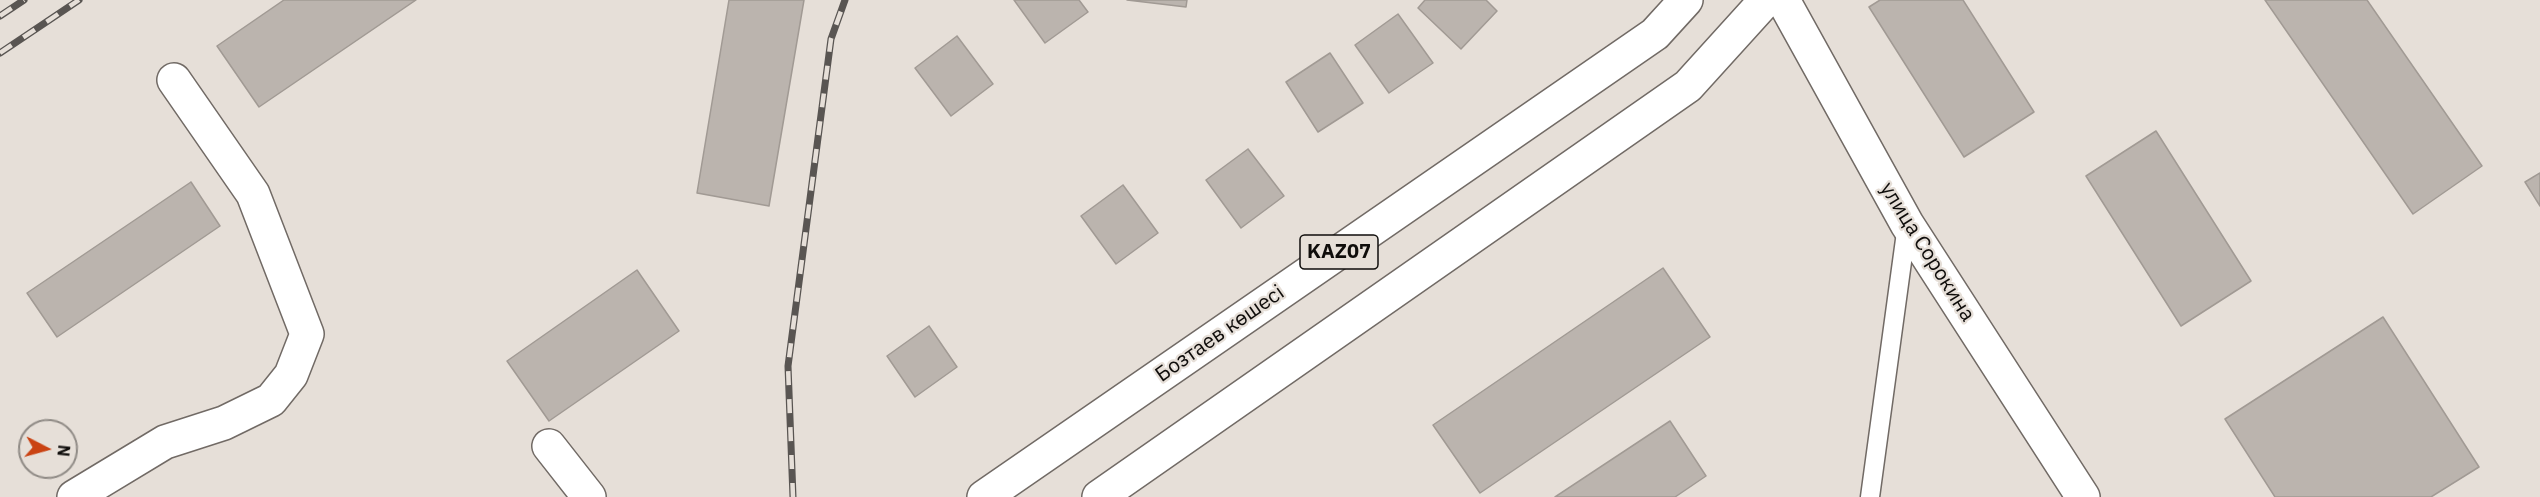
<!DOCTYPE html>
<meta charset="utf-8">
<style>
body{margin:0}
#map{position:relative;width:2540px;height:497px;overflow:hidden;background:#e6dfd8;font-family:"IBM Plex Sans",sans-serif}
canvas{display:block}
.north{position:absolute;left:18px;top:419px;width:60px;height:60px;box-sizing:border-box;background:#e6dfd8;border:2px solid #908b86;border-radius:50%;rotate:96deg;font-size:16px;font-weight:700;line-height:24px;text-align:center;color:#0f0d0b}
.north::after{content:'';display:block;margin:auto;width:21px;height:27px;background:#ca4313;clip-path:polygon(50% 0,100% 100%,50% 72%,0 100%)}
</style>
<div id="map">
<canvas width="2540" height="497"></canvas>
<div class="north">N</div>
</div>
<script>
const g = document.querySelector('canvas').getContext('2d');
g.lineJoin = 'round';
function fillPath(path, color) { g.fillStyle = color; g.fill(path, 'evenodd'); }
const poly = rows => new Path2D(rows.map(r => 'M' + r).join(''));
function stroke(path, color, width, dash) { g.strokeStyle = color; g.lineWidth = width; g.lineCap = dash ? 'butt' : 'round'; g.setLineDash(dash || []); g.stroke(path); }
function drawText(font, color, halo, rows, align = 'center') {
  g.font = font + ' "IBM Plex Sans",sans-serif'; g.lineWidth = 4.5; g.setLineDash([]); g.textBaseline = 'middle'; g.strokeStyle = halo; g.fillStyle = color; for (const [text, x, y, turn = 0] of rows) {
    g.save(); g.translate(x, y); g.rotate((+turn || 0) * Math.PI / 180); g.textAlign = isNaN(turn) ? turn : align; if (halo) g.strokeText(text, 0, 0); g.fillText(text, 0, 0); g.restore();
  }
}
const building = poly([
 [284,0,416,0,259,107,217,46,284,0],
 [729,0,804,0,769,206,697,193,729,0],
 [1014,0,1079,0,1088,12,1045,43,1014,0],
 [1127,0,1187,0,1186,7,1127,0],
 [1425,0,1486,0,1497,11,1461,49,1418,8,1425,0],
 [1880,0,1963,0,2034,112,1964,157,1869,7,1880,0],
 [2265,0,2367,0,2482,166,2413,214,2265,0],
 [1398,14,1433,63,1389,93,1355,45,1398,14],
 [957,36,993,84,951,116,915,68,957,36],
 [1330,53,1363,103,1318,132,1286,82,1330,53],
 [2156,131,2251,281,2181,326,2086,176,2156,131],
 [1248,149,1284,196,1241,228,1206,180,1248,149],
 [2540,173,2540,206,2525,182,2540,173],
 [191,182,220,226,57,337,27,293,191,182],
 [1123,185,1158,233,1116,264,1081,216,1123,185],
 [1663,268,1710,337,1480,493,1433,425,1663,268],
 [637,270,679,331,549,421,507,361,637,270],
 [2383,317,2479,467,2431,497,2275,497,2225,419,2383,317],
 [929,326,957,367,915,397,887,356,929,326],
 [1670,421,1706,476,1675,497,1555,497,1670,421]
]);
fillPath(building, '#bbb4ae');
stroke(building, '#a19a94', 1.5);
const service = poly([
 [1870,497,1907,225]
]);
const minor = poly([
 [549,446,589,497],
 [74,497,165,442,224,423,271,400,291,375,307,334,253,194,174,80]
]);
const tertiary = poly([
 [1783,0,1907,224,2083,497]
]);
const trunk = poly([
 [984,497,1655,34,1686,0],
 [1099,497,1688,86,1766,0]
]);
stroke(service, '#716a65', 21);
stroke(minor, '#716a65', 36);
stroke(tertiary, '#716a65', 36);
stroke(trunk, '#716a65', 36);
stroke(service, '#fff', 18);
stroke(minor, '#fff', 33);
stroke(tertiary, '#fff', 33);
stroke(trunk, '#fff', 33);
const rail = poly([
 [0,16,24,0],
 [0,53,79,0],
 [793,497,788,366,831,39,845,0]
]);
stroke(rail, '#595552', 7);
stroke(rail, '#e6dfd8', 4.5, [14]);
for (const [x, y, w] of [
 [1339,252,78]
]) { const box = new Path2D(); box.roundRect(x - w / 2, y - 17, w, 34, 4.5); g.fillStyle = '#e6dfd8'; g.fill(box); stroke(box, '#0f0d0b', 1.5); }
drawText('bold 20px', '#0f0d0b', null, [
 ["KAZ07",1339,252]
]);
drawText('21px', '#0f0d0b', '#e6dfd8', [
 ["улица Сорокина",1927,252,58],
 ["Бозтаев көшесі",1220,334,-35]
]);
</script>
